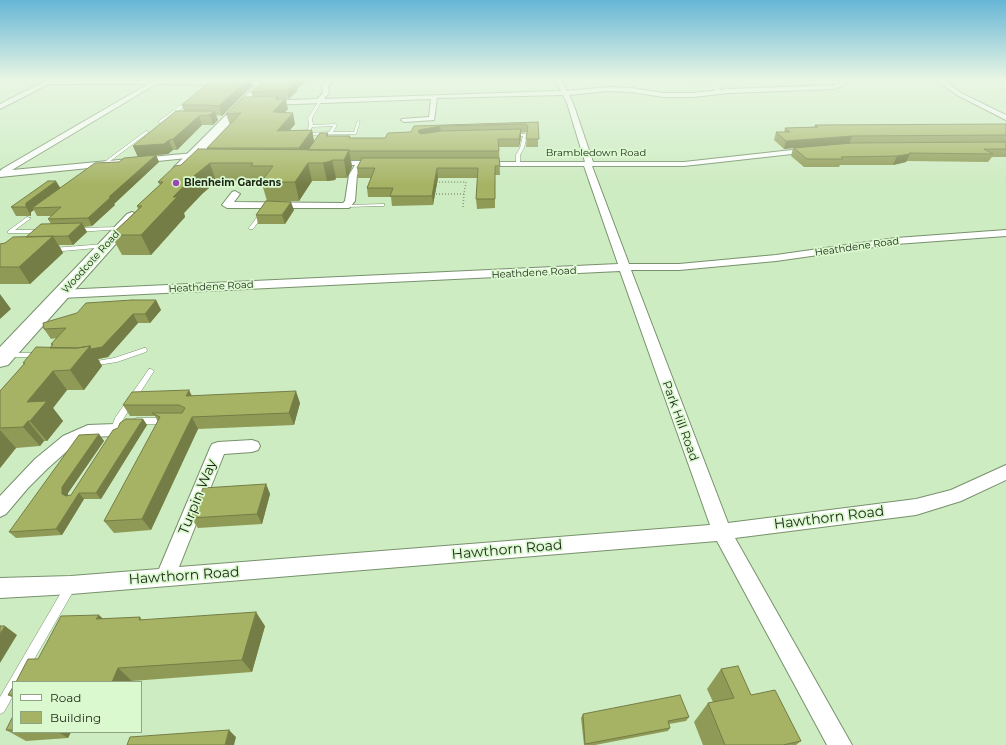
<!DOCTYPE html>
<style>
body{margin:0}
#map{position:relative;width:1006px;height:745px;overflow:hidden;background:#ceecc2;font-family:Montserrat,sans-serif}
canvas{display:block}
.legend{position:absolute;left:12px;top:681px;width:130px;height:52px;box-sizing:border-box;background:#dbf9cf;border:1px solid #8ea485;margin:0;padding:5px 7px;list-style:none;font-size:12px;color:#1b2516}
.legend li{display:flex;align-items:center;gap:8px;height:20px}
.legend b{width:20px;border:1px solid #8ea485}
</style>
<div id="map">
<canvas width="1006" height="745"></canvas>
<ul class="legend">
<li><b style="height:5px;background:#fff"></b>Road</li>
<li><b style="height:11px;background:#a6b364"></b>Building</li>
</ul>
</div>
<script>
const g = document.querySelector('canvas').getContext('2d');
g.lineJoin = 'round';
const poly = rows => new Path2D(rows.map(r => 'M' + r).join(''));
function stroke(path, color, width, dash) { g.strokeStyle = color; g.lineWidth = width; g.lineCap = dash ? 'butt' : 'round'; g.setLineDash(dash || []); g.stroke(path); }
function fillPath(path, color) { g.fillStyle = color; g.fill(path, 'evenodd'); }
function drawText(font, color, halo, rows, align = 'center') {
  g.font = font + ' Montserrat,sans-serif'; g.lineWidth = 3.5; g.setLineDash([]); g.textBaseline = 'middle'; g.strokeStyle = halo; g.fillStyle = color; for (const [text, x, y, turn = 0] of rows) {
    g.save(); g.translate(x, y); g.rotate((+turn || 0) * Math.PI / 180); g.textAlign = isNaN(turn) ? turn : align; if (halo) g.strokeText(text, 0, 0); g.fillText(text, 0, 0); g.restore();
  }
}
const lane = poly([
 [685,80,711,82,722,92,719,93,709,84,686,82,685,80],
 [721,82,728,82,728,84,724,84,730,92,728,92,721,82],
 [320,99,322,100,312,118,313,125,335,124,337,125,333,132,354,132,357,122,360,121,356,134,305,135,309,126,308,118,320,99],
 [333,126,329,132,309,133,312,127,333,126],
 [188,100,191,101,170,117,177,117,177,119,168,119,161,123,159,123,159,121,188,100],
 [146,131,149,132,105,165,103,165,103,163,146,131],
 [513,134,525,134,527,135,524,148,520,155,520,163,518,164,516,163,516,155,520,148,523,136,512,136,512,134,513,134],
 [384,204,384,206,382,206,346,207,344,206,346,205,384,204],
 [260,213,264,214,253,229,249,229,249,228,260,213],
 [27,217,31,218,15,230,41,230,44,232,43,233,8,233,8,231,27,217],
 [121,227,123,227,123,229,77,232,74,230,77,228,121,227],
 [105,244,107,245,107,247,52,252,49,250,52,248,105,244],
 [144,348,146,348,147,350,146,352,117,362,91,366,88,364,91,362,114,358,144,348],
 [6,353,38,353,41,355,38,357,8,357,5,355,6,353],
 [149,369,151,369,154,371,122,421,117,434,111,434,110,432,115,418,149,369],
 [137,418,166,418,169,419,170,421,169,423,166,424,137,424,134,423,133,421,134,419,137,418],
 [70,582,74,584,75,587,74,590,21,682,13,682,13,696,4,712,0,714,0,697,66,584,70,582]
]);
const street = poly([
 [47,80,264,81,267,83,264,85,156,84,12,170,194,153,197,153,197,157,0,177,0,171,2,169,148,84,49,84,0,109,0,104,47,80],
 [327,80,334,80,328,86,329,93,324,99,561,91,555,80,561,80,567,91,608,87,632,88,663,93,693,93,729,89,833,85,840,83,838,80,845,81,845,85,834,89,729,93,693,97,663,97,632,92,608,91,569,95,573,103,593,162,684,162,810,148,814,150,810,152,684,166,592,166,629,264,679,264,776,255,896,238,1006,230,1006,236,896,244,776,261,679,270,631,270,728,523,916,499,951,490,1006,465,1006,480,961,501,916,515,735,538,852,745,827,745,717,541,71,594,0,598,0,578,71,576,159,569,210,448,212,444,218,442,252,440,258,442,260,446,258,450,252,452,224,454,179,567,710,525,620,271,61,298,57,297,55,294,57,291,61,290,618,264,584,166,481,166,477,164,481,162,585,162,567,103,563,95,437,98,434,120,404,122,401,120,402,119,429,117,431,99,268,105,265,103,268,101,317,99,323,93,322,86,327,80],
 [936,80,944,80,961,93,1006,115,1006,120,957,95,936,80],
 [330,161,378,161,382,163,378,165,363,165,357,175,355,201,349,208,227,208,222,205,232,192,235,191,240,194,234,202,343,203,345,201,349,175,355,165,333,165,329,163,330,161],
 [115,424,121,426,123,430,121,434,115,436,90,437,75,444,47,469,28,488,6,514,0,517,0,496,35,459,63,436,88,425,115,424]
]);
const primary = poly([
 [261,80,271,80,184,173,174,173,172,170,174,167,261,80],
 [132,212,137,214,140,217,137,220,8,365,0,367,0,347,127,214,132,212]
]);
stroke(lane, '#77916c', 1);
stroke(street, '#77916c', 2);
stroke(primary, '#77916c', 2);
stroke(poly([
 [433,194,464,194,466,182,434,182],
 [463,207,464,194]
]), '#869c7d', 1.5, [1, 2]);
fillPath(lane, '#fff');
fillPath(street, '#fff');
fillPath(primary, '#fff');
fillPath(poly([
 [212,80,251,80,252,86,222,116,216,115,218,120,213,125,202,125,177,150,173,150,168,154,156,155,159,162,114,204,115,205,92,226,84,227,87,232,73,245,59,245,63,253,30,284,0,284,0,244,5,243,26,237,51,224,48,219,52,216,37,216,34,210,31,212,31,216,16,216,11,207,60,188,119,162,138,157,133,146,184,111,182,105],
 [263,80,308,80,298,88,298,90,289,99,286,99,288,109,285,112,295,124,290,130,312,130,314,141,328,133,328,136,350,136,350,138,385,138,411,132,414,126,538,122,538,147,526,147,527,133,526,132,521,133,521,138,519,147,499,147,500,175,495,175,495,208,477,209,476,199,478,178,438,178,433,205,392,206,391,197,368,197,367,188,371,178,358,178,357,168,362,160,351,160,352,167,347,178,336,178,335,180,327,181,312,181,299,201,267,201,262,184,257,184,256,181,216,182,202,194,184,213,185,217,151,255,122,255,111,235,138,209,137,206,160,185,158,182,181,165,207,149,207,148,230,125,226,114,253,97,251,92],
 [1006,124,1006,157,992,157,988,162,907,161,906,162,893,165,840,165,839,167,804,167,791,156,793,148,784,149,774,140,776,132,784,132,785,128,814,127,815,125],
 [294,210,285,224,258,224,256,215],
 [156,300,161,310,150,323,138,323,108,357,98,359,102,366,84,390,67,390,53,408,63,421,47,441,44,441,40,446,16,448,0,468,0,391,24,364,23,363,50,348,52,346,51,344,56,338,51,339,44,329],
 [192,396,300,403,294,425,198,429,151,530,114,533,104,521,158,422,155,416,130,416,123,405],
 [143,419,147,425,101,499,84,499,62,535,16,538,9,532,99,434,104,441,68,493,68,496,71,495],
 [266,484,270,494,262,524,198,528,191,518],
 [140,617,142,620,265,626,252,672,132,681,38,659,103,619],
 [721,669,751,695,801,741,796,745,703,745,694,722,708,703,713,702,707,689],
 [13,687,13,698,8,695],
 [583,714,689,717,686,721,669,724,670,728,668,731,595,745,584,745,581,718],
 [13,716,13,732,71,732,68,738,26,741,6,730]
]), '#8f9a56');
fillPath(poly([
 [247,80,251,80,252,86,222,116,219,106],
 [295,80,308,80,298,88,298,90,289,99,287,90,292,82],
 [278,96,280,104,285,99,288,109,276,122,273,112,275,99],
 [215,111,218,120,213,125,210,115],
 [293,113,295,124,280,142,277,131],
 [199,116,202,125,177,150,173,139],
 [440,126,441,134,420,139,418,132,419,130],
 [521,129,521,138,519,147,519,139],
 [312,130,314,142,302,160,299,148],
 [852,136,849,144,794,148,793,148,784,149,786,141],
 [169,140,173,150,168,154,156,155,159,162,114,204,115,205,92,226,88,218,109,197,138,157,133,146],
 [349,150,352,167,347,178,344,160],
 [910,154,906,162,893,165,897,156],
 [332,160,336,178,335,180,327,181,323,163],
 [210,163,216,182,202,194,184,213,185,217,151,255,141,235,173,197,195,175],
 [308,163,312,181,299,201,295,182],
 [437,168,438,178,433,205,432,196],
 [56,181,61,189,32,208,34,210,31,212,31,216,26,207,26,203],
 [291,202,294,210,285,224,282,215],
 [82,223,87,232,73,245,68,236],
 [53,236,63,253,30,284,19,267],
 [0,294,11,309,0,319],
 [156,300,161,310,150,323,145,314],
 [133,314,138,323,108,357,98,359,102,366,84,390,70,370,90,346],
 [53,371,67,390,53,408,63,421,47,441,30,421,27,402],
 [189,390,195,402,186,396],
 [296,391,300,403,294,425,289,413],
 [192,417,198,429,151,530,142,519],
 [143,419,147,425,101,499,96,493],
 [28,421,44,441,40,446,23,427],
 [0,430,16,448,0,468],
 [99,434,104,441,68,493,68,500,62,494,62,487],
 [266,484,270,494,262,524,257,514],
 [79,493,84,499,62,535,56,529],
 [256,612,265,626,252,672,242,660],
 [99,615,113,628,96,619],
 [5,626,17,635,0,663,0,634],
 [118,668,132,681,132,682,112,682],
 [229,730,236,737,234,745,225,745],
 [58,732,71,732,68,738]
]), '#747d46');
const building = poly([
 [212,80,247,80,219,106,207,105,182,105,212,80],
 [263,80,295,80,292,82,296,82,287,90,251,92,263,80],
 [278,96,275,99,285,99,273,112,293,113,277,131,312,130,299,148,207,148,241,113,226,114,244,97,278,96],
 [176,111,215,111,210,115,199,116,173,139,169,140,164,144,133,146,176,111],
 [538,122,539,139,526,139,528,126,526,124,440,126,419,130,418,132,421,134,441,131,521,129,519,139,498,139,499,151,349,151,349,150,308,150,320,133,328,133,326,136,350,136,349,138,385,138,388,133,411,132,414,126,538,122],
 [1006,124,1006,135,852,136,786,141,776,132,790,132,785,128,818,127,815,125,1006,124],
 [1006,142,1006,149,984,149,993,154,909,153,910,154,897,156,841,157,843,159,807,159,794,148,852,143,1006,142],
 [198,149,349,150,344,160,332,160,331,161,323,163,308,163,295,182,261,182,273,166,251,166,253,163,210,163,195,175,173,197,177,197,141,235,111,235,142,206,137,206,163,182,158,182,175,166,181,165,198,149],
 [156,155,109,197,111,197,88,218,48,219,61,207,32,208,95,163,119,162,124,158,156,155],
 [362,158,499,158,500,166,495,166,495,199,476,199,478,168,437,168,432,196,390,196,393,188,367,188,375,168,357,168,362,158],
 [48,181,56,181,26,203,26,207,11,207,48,181],
 [266,201,291,202,282,215,256,215,266,201],
 [82,223,68,236,26,237,41,224,82,223],
 [53,236,19,267,0,267,0,244,5,243,13,237,53,236],
 [132,300,156,300,145,314,133,314,102,347,91,349,90,346,77,348,50,348,53,344,51,344,66,328,44,329,43,323,77,313,86,303,132,300],
 [90,346,70,370,53,371,27,402,47,401,30,421,28,421,23,427,0,428,0,391,25,363,23,363,36,347,77,348,90,346],
 [189,390,186,396,296,391,289,413,192,417,142,519,104,521,160,417,152,413,182,413,185,408,179,405,123,405,132,392,189,390],
 [126,419,143,419,96,493,79,493,56,529,9,532,79,435,99,434,62,487,62,494,66,496,71,495,113,430,118,428,120,423,126,419],
 [266,484,257,514,191,518,203,488,266,484],
 [256,612,242,660,118,668,112,682,16,682,28,659,38,659,61,616,99,615,96,619,140,617,139,620,256,612],
 [0,626,5,626,0,634,0,626],
 [738,666,751,695,775,690,801,741,783,745,725,745,708,703,734,698,721,669,738,666],
 [13,687,13,695,8,695,13,687],
 [680,695,689,717,668,721,670,728,585,744,583,714,680,695],
 [13,716,13,730,6,730,13,716],
 [229,730,225,745,127,745,130,737,229,730]
]);
fillPath(building, '#a6b364');
stroke(building, '#747d46', 1);
const sky = g.createLinearGradient(0, 0, 0, 185);
sky.addColorStop(0, '#66b6d6');
sky.addColorStop(0.43, '#e9f6e4');
sky.addColorStop(1, '#e9f6e400');
g.fillStyle = sky;
g.fillRect(0, 0, 1006, 185);
for (const [x, y, r, color] of [
 [176,183,4,"#9947b5"]
]) { const dot = new Path2D(); dot.arc(x, y, r, 0, 2 * Math.PI); g.fillStyle = color; g.fill(dot); stroke(dot, '#dbf9cf', 1.5); }
drawText('10px', '#1b2516', '#dbf9cf', [
 ["Brambledown Road",596,153],
 ["Heathdene Road",857,247,-8],
 ["Woodcote Road",91,262,-48],
 ["Heathdene Road",534,273,-3],
 ["Heathdene Road",211,287,-3]
]);
drawText('bold 10px', '#1b2516', '#dbf9cf', [
 ["Blenheim Gardens",184,183]
], 'left');
drawText('12px', '#1b2516', '#dbf9cf', [
 ["Park Hill Road",680,421,70]
]);
drawText('14px', '#1b2516', '#dbf9cf', [
 ["Turpin Way",198,497,-68],
 ["Hawthorn Road",829,518,-7],
 ["Hawthorn Road",507,550,-5],
 ["Hawthorn Road",184,576,-4]
]);
</script>
